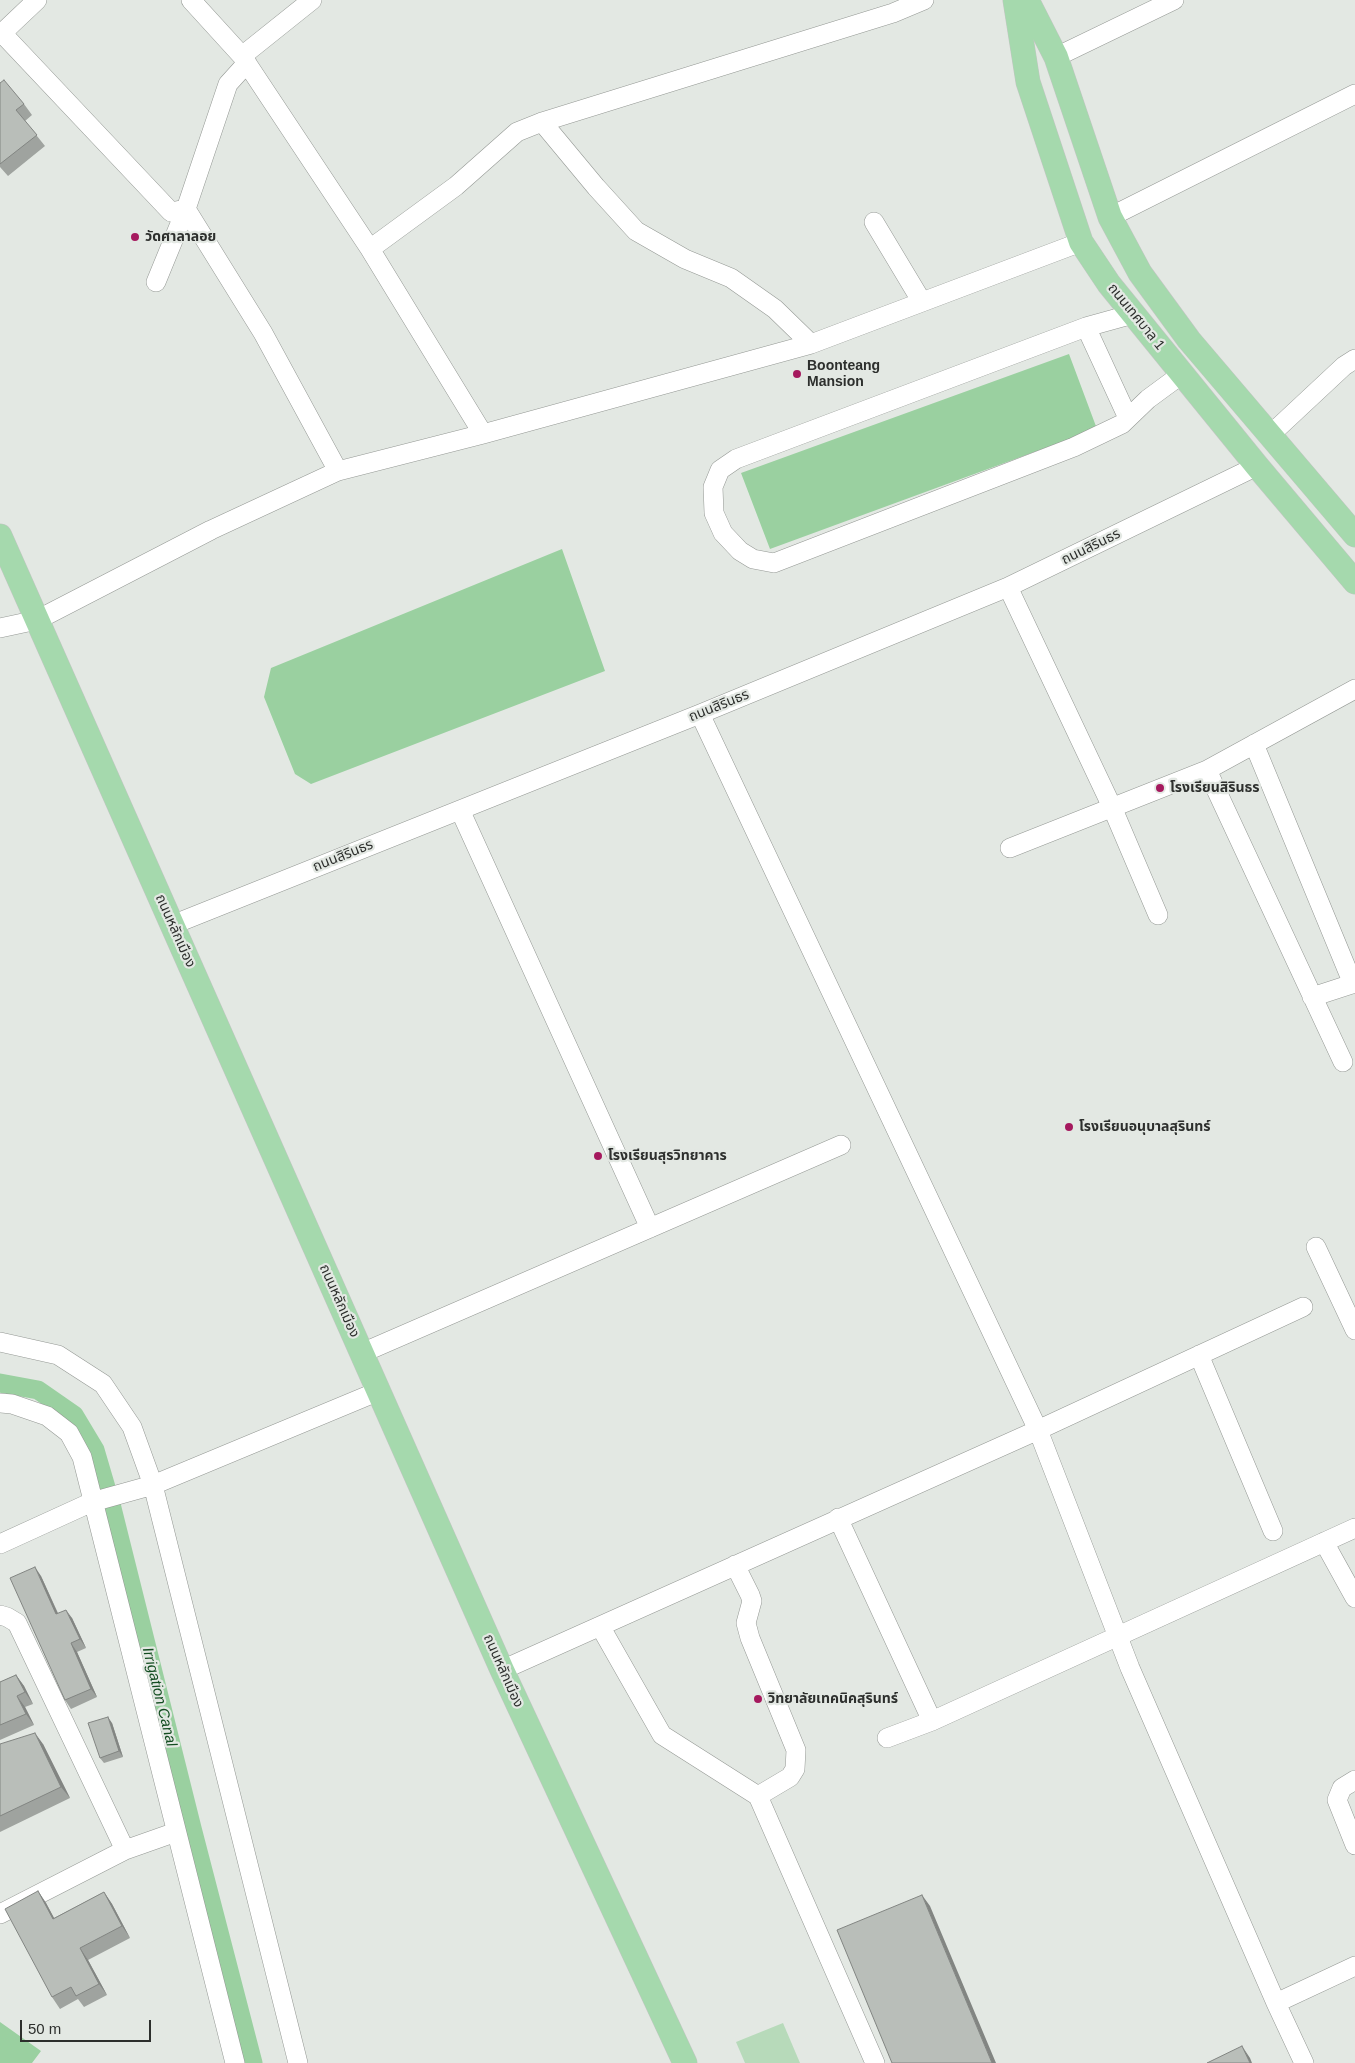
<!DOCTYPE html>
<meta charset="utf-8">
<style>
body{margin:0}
#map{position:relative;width:1355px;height:2063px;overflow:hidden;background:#e3e8e3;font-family:Arial,sans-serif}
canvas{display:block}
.scale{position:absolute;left:20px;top:2020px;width:131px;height:22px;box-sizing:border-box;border:2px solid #2d2f2d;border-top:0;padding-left:6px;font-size:15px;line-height:18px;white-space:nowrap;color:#2d2f2d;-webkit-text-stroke:4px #e3e8e3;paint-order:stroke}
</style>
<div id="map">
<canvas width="1355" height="2063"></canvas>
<div class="scale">50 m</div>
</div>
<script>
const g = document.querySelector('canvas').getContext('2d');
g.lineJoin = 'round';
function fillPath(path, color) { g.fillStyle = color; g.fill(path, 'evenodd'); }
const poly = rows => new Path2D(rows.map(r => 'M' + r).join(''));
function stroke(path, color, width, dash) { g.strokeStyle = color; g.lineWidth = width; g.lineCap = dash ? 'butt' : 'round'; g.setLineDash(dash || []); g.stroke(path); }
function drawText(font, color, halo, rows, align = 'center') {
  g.font = font + ' Arial,"Noto Sans Thai",sans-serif'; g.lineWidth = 4.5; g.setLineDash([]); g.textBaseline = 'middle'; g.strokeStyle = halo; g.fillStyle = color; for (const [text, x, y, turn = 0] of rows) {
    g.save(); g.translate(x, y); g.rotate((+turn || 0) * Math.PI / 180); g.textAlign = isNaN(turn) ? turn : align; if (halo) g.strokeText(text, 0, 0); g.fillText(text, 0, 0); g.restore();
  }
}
fillPath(poly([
 [783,2023,800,2063,745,2063,736,2042]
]), '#b7daba');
fillPath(poly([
 [1069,354,1097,429,770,549,741,473],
 [562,549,605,671,311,784,295,774,264,697,271,668],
 [0,2022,41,2051,32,2063,0,2063]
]), '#9ad0a0');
stroke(poly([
 [0,1383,38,1390,74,1415,95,1450,112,1508,192,1828,253,2063]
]), '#9ad0a0', 19);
const minor = poly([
 [191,0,242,56,370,249,483,434],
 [2,33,171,212,186,209,263,333,338,471],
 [0,35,37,0],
 [242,56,312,0],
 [1056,57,1174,0],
 [542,122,596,187,636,231,685,259,731,278,775,309,811,344],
 [1110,217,1355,94],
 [874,222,922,302],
 [370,249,456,186,517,132,542,122,893,13,924,0],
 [156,282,186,209,228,84,247,63],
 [1133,314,1086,327,736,459,720,470,713,487,714,513,723,533,740,551,753,559,774,563,1074,447,1122,424,1148,399,1182,374],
 [1086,327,1128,418],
 [1269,436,1344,366,1355,359],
 [1008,587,1112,807,1158,915],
 [0,628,37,620,211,530,338,471,483,434,811,344,1081,242],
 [700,714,1038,1430,1130,1668,1276,2003,1304,2063],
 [1254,744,1353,984],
 [1207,770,1343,1062],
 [460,810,650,1228],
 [1010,848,1207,770,1355,689],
 [172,925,700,714,1008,587,1257,466],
 [1312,997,1355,983],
 [1316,1247,1355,1330],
 [0,1342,58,1355,103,1384,132,1427,153,1485,298,2063],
 [362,1353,841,1145],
 [1199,1355,1273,1531],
 [0,1403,12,1404,47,1416,69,1433,82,1457,235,2063],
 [838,1518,932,1721],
 [1324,1542,1355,1598],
 [0,1544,92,1502,153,1485,379,1391],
 [735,1565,750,1595,752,1601,746,1623,750,1638,796,1750,795,1769,790,1777,758,1796],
 [0,1615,7,1617,17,1623,125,1850],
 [600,1626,662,1735,758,1796,875,2063],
 [502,1670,1038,1430,1303,1307],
 [887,1738,932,1721,1355,1528],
 [1355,1780,1342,1788,1337,1800,1355,1845],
 [0,1914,125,1850,176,1832],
 [1276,2003,1355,1966]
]);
const major = poly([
 [1015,0,1028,82,1081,242,1109,284,1257,466,1355,582],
 [1027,0,1056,57,1110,217,1140,273,1189,340,1355,535],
 [0,536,502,1670,685,2063]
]);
stroke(minor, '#949894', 20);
stroke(major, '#c4c5c4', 25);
stroke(minor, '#fff', 19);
stroke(major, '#a5d9ad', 24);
fillPath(poly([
 [0,83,24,104,32,115,25,121,45,146,8,176,0,167],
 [41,1576,58,1613,72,1618,86,1648,77,1652,97,1697,71,1709,65,1700],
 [16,1675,24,1686,33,1704,25,1707,34,1725,0,1740,0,1682],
 [112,1723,123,1757,104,1763,100,1758],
 [0,1744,43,1744,70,1798,0,1832],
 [38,1891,46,1903,54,1918,104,1892,112,1904,130,1938,88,1960,107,1995,84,2007,78,1999,60,2009,52,1997]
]), '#9fa39f');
fillPath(poly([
 [35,1567,41,1576,62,1623,56,1614],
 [66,1610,72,1618,86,1648,80,1639],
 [71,1643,77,1652,97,1697,91,1689],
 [16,1675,24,1686,33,1704,25,1692],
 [17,1696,25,1707,34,1725,26,1714],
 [108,1717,112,1723,123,1757,119,1751],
 [35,1733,43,1744,70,1798,61,1787],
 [38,1891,46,1903,61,1931,53,1919],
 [104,1892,112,1904,130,1938,122,1926],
 [922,1895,930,1906,996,2063,992,2063],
 [80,1948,88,1960,107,1995,99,1984],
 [1242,2046,1250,2058,1252,2063,1250,2063]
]), '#828582');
const building = poly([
 [4,80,24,104,16,110,37,135,0,164,0,83,4,80],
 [35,1567,56,1614,66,1610,80,1639,71,1643,91,1689,65,1700,10,1578,35,1567],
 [16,1675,25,1692,17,1696,26,1714,0,1725,0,1682,16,1675],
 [108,1717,119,1751,100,1758,88,1723,108,1717],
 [35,1733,61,1787,0,1816,0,1744,35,1733],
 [38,1891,53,1919,104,1892,122,1926,80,1948,99,1984,76,1996,71,1987,52,1997,5,1909,38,1891],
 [922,1895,992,2063,892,2063,837,1930,922,1895],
 [1242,2046,1250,2063,1207,2063,1242,2046]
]);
fillPath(building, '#b9beb9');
stroke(building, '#828582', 1);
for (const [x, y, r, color] of [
 [135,237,5,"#a5195e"],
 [797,374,5,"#a5195e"],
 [1160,788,5,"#a5195e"],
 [1069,1127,5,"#a5195e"],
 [598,1156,5,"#a5195e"],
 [758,1699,5,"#a5195e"]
]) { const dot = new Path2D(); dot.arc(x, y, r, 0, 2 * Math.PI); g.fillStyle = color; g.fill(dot); stroke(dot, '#e3e8e3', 2); }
drawText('bold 14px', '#2d2f2d', '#e3e8e3', [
 ["วัดศาลาลอย",145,237],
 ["Boonteang",807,366],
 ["Mansion",807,382],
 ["โรงเรียนสิรินธร",1170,788],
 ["โรงเรียนอนุบาลสุรินทร์",1079,1127],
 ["โรงเรียนสุรวิทยาคาร",608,1156],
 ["วิทยาลัยเทคนิคสุรินทร์",768,1699]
], 'left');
drawText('14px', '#2d2f2d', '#e3e8e3', [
 ["ถนนเทศบาล 1",1136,317,51],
 ["ถนนสิรินธร",1091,547,-26],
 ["ถนนสิรินธร",719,706,-22],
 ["ถนนสิรินธร",343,856,-22],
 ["ถนนหลักเมือง",175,931,66],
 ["ถนนหลักเมือง",339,1301,66],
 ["ถนนหลักเมือง",503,1671,66]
]);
drawText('italic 15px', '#134d21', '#e3e8e3', [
 ["Irrigation Canal",159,1697,76]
]);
</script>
